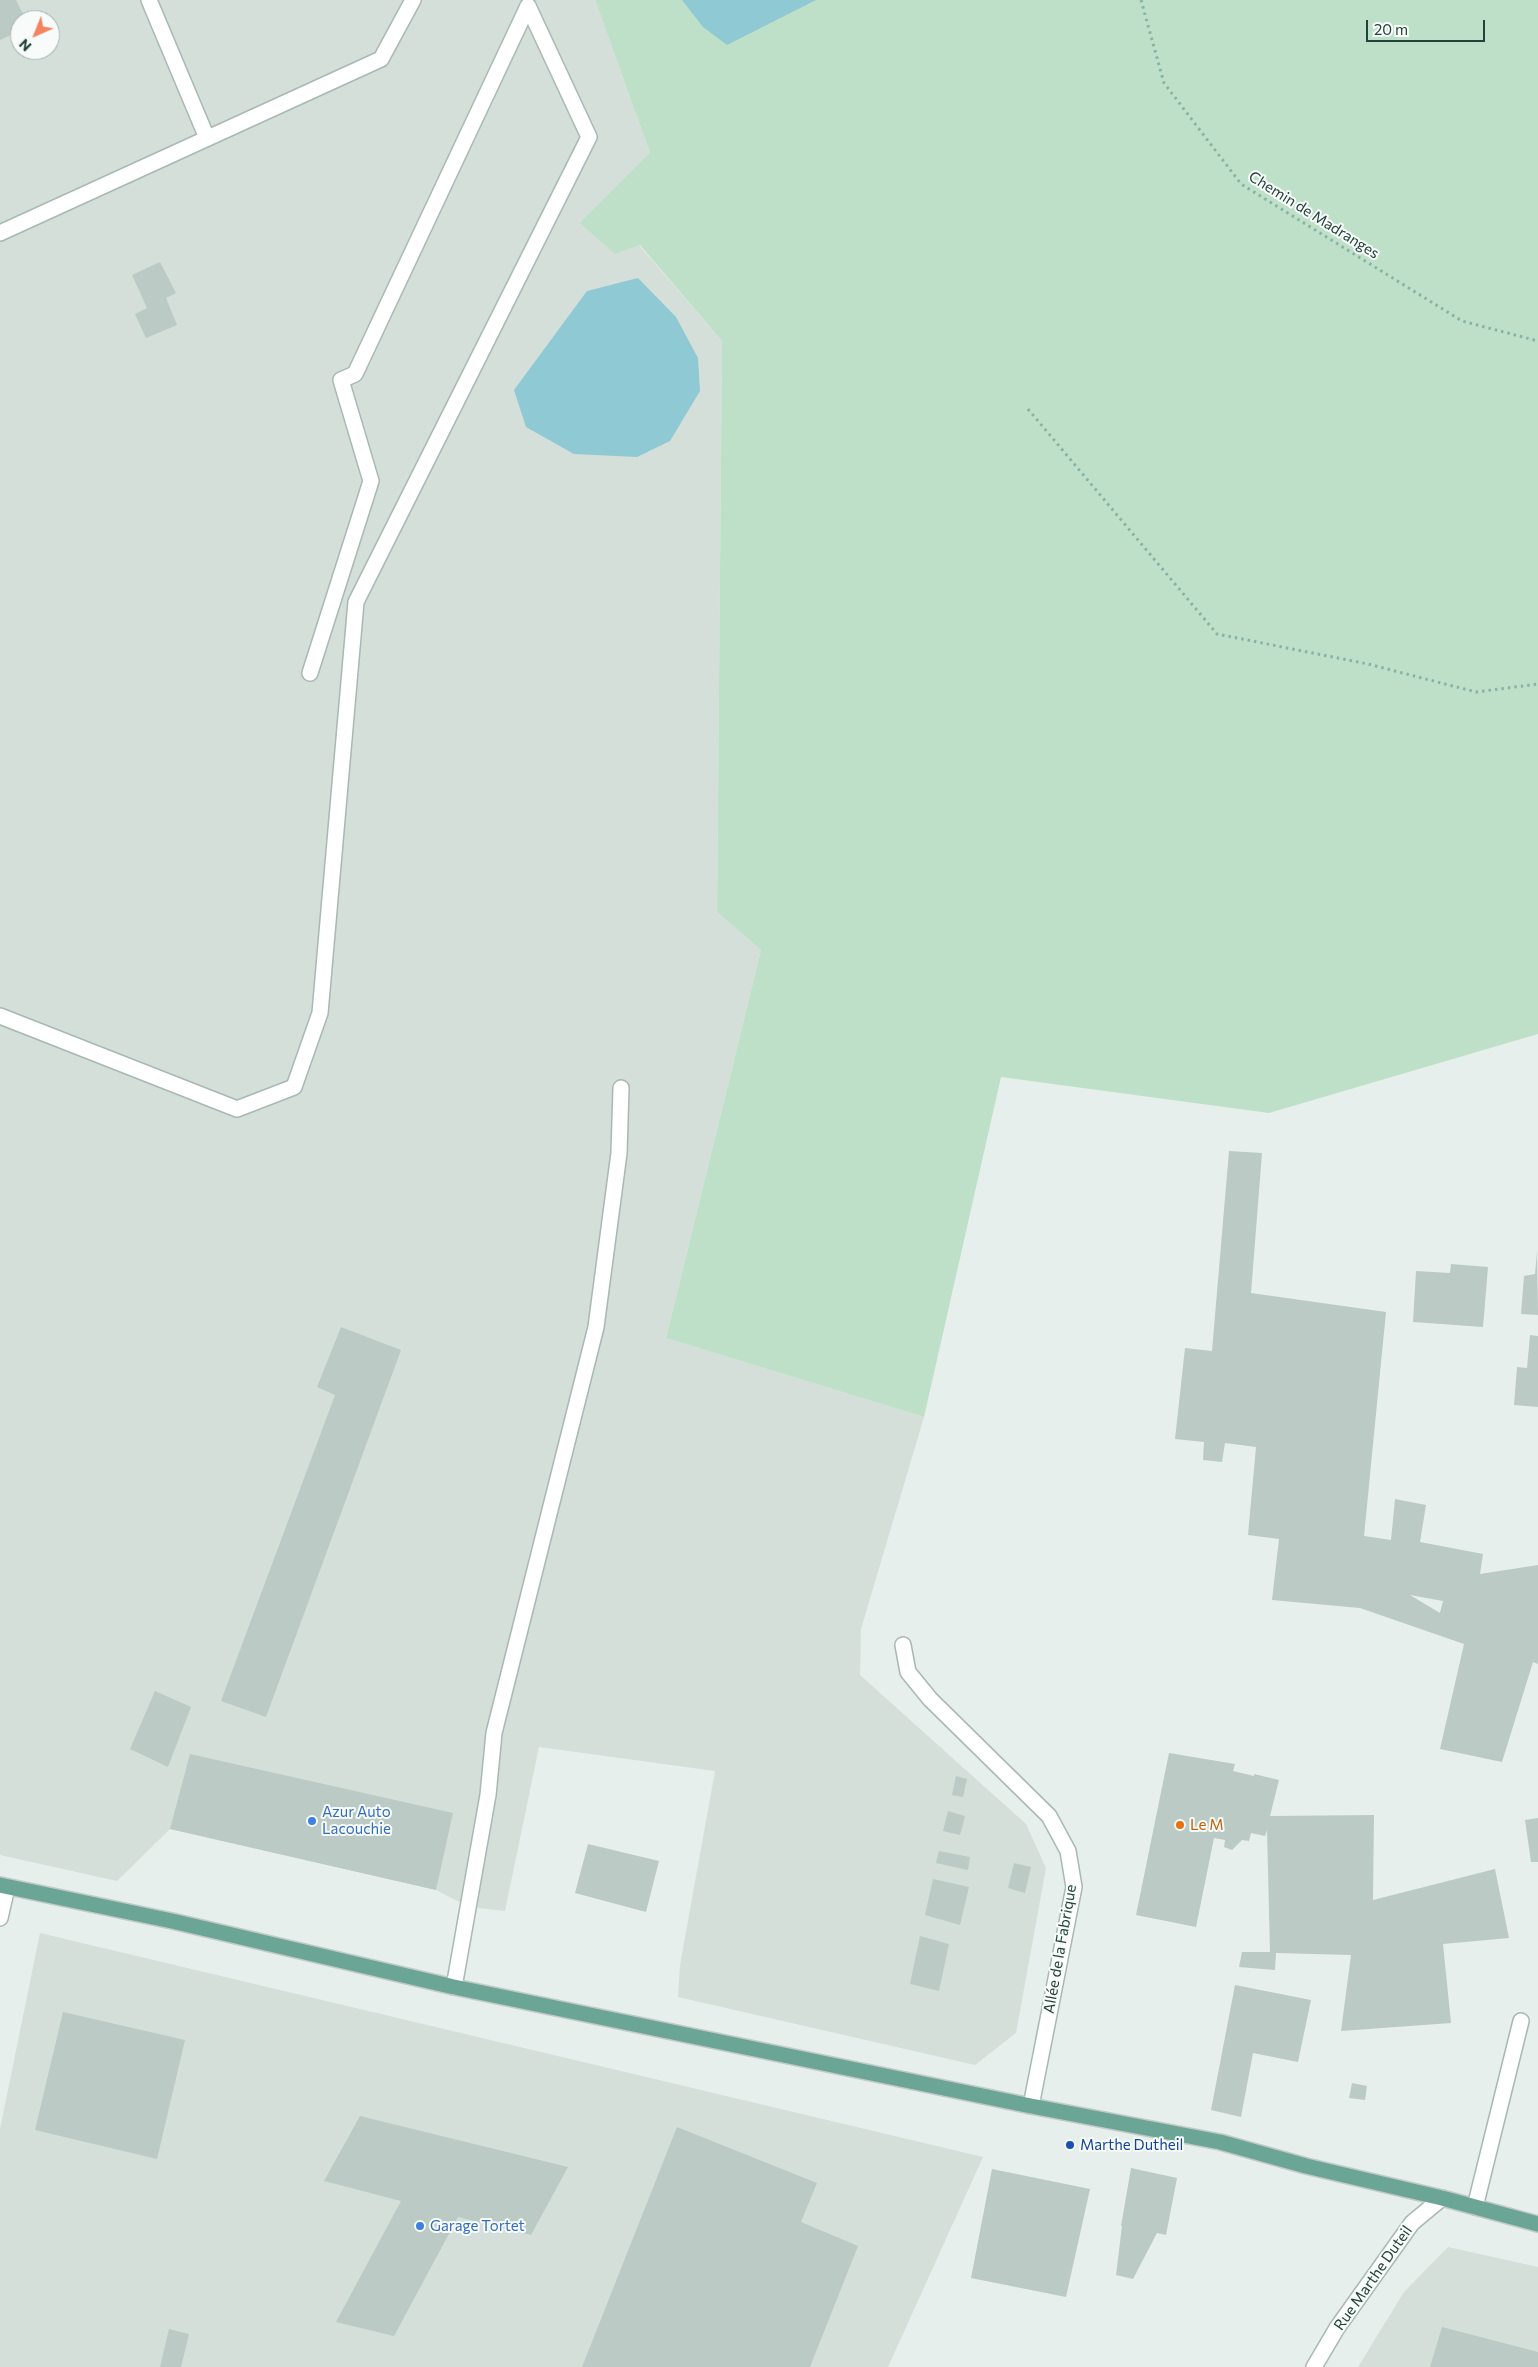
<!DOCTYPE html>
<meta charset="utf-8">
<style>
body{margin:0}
#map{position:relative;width:1538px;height:2367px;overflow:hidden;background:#e6efeb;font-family:Commissioner,sans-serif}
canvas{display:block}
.north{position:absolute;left:10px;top:10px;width:50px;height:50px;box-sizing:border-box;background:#f7fbf9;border:1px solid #a3b1ad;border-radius:50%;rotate:224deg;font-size:14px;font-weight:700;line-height:20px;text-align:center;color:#24423a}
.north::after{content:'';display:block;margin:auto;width:18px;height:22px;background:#f4845f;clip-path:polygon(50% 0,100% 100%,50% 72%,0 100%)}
.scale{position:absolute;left:1366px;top:20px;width:119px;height:22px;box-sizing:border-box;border:2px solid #24423a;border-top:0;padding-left:6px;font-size:15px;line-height:18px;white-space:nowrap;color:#24423a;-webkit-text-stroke:4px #f7fbf9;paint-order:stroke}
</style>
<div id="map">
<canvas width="1538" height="2367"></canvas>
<div class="north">N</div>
<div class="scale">20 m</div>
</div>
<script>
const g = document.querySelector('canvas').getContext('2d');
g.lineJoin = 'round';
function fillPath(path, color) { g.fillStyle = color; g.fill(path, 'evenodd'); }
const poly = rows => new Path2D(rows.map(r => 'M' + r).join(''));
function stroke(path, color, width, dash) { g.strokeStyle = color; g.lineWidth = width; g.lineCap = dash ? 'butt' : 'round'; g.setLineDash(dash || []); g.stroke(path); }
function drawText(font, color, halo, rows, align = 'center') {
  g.font = font + ' Commissioner,sans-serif'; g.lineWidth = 4; g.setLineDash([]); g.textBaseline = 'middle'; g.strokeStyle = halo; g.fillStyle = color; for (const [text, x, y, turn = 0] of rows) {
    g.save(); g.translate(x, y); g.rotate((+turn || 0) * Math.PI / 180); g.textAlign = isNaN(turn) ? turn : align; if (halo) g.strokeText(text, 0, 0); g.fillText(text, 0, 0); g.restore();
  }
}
fillPath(poly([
 [0,0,595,0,650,153,639,245,722,341,717,912,761,950,666,1338,924,1417,861,1629,860,1675,1026,1824,1046,1868,1016,2033,975,2065,678,1997,680,1965,715,1771,539,1747,505,1911,469,1907,436,1890,170,1829,117,1881,0,1855],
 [20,20,50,20,50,50,20,50],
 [40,1933,983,2157,888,2367,0,2367,0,2129],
 [1448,2247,1538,2267,1538,2367,1358,2367,1404,2292]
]), '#d4dfda');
fillPath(poly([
 [595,0,1538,0,1538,1034,1269,1113,1001,1077,924,1417,666,1338,761,950,717,912,722,341,640,245,615,254,580,223,650,153]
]), '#bfe0c8');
fillPath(poly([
 [682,0,816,0,727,45,703,27],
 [638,278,676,317,698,358,700,391,670,441,637,457,574,454,526,427,514,390,587,291]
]), '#8ec9d4');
fillPath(poly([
 [0,0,16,0,26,20,20,20,20,31,0,40],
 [160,262,176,293,166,298,177,325,146,338,135,314,147,308,132,275],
 [1229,1151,1262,1153,1251,1293,1386,1312,1364,1536,1391,1540,1395,1499,1426,1505,1420,1542,1483,1554,1480,1574,1538,1565,1538,1664,1533,1662,1502,1762,1440,1749,1464,1644,1360,1608,1272,1600,1279,1539,1248,1535,1256,1447,1225,1443,1222,1462,1203,1460,1204,1442,1175,1439,1185,1348,1212,1351],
 [1410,1595,1443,1601,1440,1613],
 [1537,1251,1538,1315,1521,1314,1524,1276,1535,1274],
 [1451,1264,1488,1267,1483,1327,1413,1322,1416,1271,1450,1273],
 [341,1327,401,1350,266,1717,221,1701,335,1395,317,1387],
 [1530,1335,1538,1336,1538,1407,1514,1405,1517,1367,1527,1368],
 [155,1691,191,1707,168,1767,130,1749],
 [1169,1753,1235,1764,1233,1771,1254,1776,1254,1774,1279,1780,1270,1816,1374,1815,1373,1900,1495,1869,1509,1938,1443,1944,1451,2023,1341,2031,1351,1955,1276,1953,1275,1970,1239,1967,1242,1952,1270,1952,1267,1830,1265,1836,1251,1833,1249,1841,1242,1840,1232,1850,1224,1847,1225,1840,1214,1838,1196,1927,1136,1915],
 [190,1754,453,1813,436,1890,170,1829],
 [956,1776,967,1779,963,1797,952,1795],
 [948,1811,965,1816,960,1835,943,1831],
 [1538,1818,1538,1862,1531,1862,1525,1820],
 [588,1844,659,1861,646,1912,575,1893],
 [939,1851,970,1857,968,1870,936,1863],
 [1014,1863,1031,1867,1025,1893,1008,1888],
 [933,1879,969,1887,960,1925,925,1915],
 [920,1936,949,1944,939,1991,910,1984],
 [1235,1985,1311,2000,1298,2062,1253,2053,1241,2117,1211,2110],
 [63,2012,185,2040,157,2159,35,2130],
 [1352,2083,1367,2086,1365,2100,1349,2098],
 [360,2116,568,2167,531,2235,458,2217,394,2336,336,2322,401,2201,324,2181],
 [677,2127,817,2183,801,2222,858,2246,810,2367,582,2367],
 [1131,2168,1177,2178,1166,2235,1157,2233,1133,2279,1116,2275,1122,2226,1121,2226],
 [992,2169,1090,2189,1066,2297,971,2278],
 [1442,2327,1538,2352,1538,2367,1430,2367],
 [169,2329,189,2334,181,2367,160,2367]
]), '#bbcac4');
const minor = poly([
 [149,0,207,138],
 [0,233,381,59,413,0],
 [0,1016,237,1109,294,1087,320,1013,356,602,589,137,528,6,355,374,341,380,371,481,310,673],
 [903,1645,908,1672,930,1699,1049,1816,1068,1851,1074,1887,1031,2106],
 [0,1918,7,1887],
 [454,1987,488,1795,494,1733,596,1327,619,1153,621,1088],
 [1475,2207,1521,2021],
 [1314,2367,1337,2328,1412,2223,1442,2198]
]);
const major = poly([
 [0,1885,172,1921,454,1987,1031,2106,1220,2142,1306,2166,1442,2198,1538,2224]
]);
stroke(minor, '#a8b8b2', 18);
stroke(major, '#c2cac8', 18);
stroke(poly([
 [1141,0,1164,83,1241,184,1462,321,1538,341],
 [1028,409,1217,634,1368,664,1476,692,1538,684]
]), '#86b3a5', 3, [2.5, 4]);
stroke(minor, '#fff', 15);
stroke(major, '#6aa596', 15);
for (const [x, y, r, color] of [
 [312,1821,5,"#3f7fe0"],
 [1180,1825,5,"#e8710a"],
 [1070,2145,5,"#1a4fb4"],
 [420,2226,5,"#3f7fe0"]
]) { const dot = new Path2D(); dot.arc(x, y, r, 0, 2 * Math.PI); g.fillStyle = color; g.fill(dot); stroke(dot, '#f7fbf9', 2); }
drawText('15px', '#24423a', '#f7fbf9', [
 ["Chemin de Madranges",1314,215,32],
 ["Allée de la Fabrique",1060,1949,-80],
 ["Rue Marthe Duteil",1373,2278,-55]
]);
drawText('15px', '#366cbe', '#f7fbf9', [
 ["Azur Auto",322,1812],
 ["Lacouchie",322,1829],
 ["Garage Tortet",430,2226]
], 'left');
drawText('15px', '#c56008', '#f7fbf9', [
 ["Le M",1190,1825]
], 'left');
drawText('15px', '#164399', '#f7fbf9', [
 ["Marthe Dutheil",1080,2145]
], 'left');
</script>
